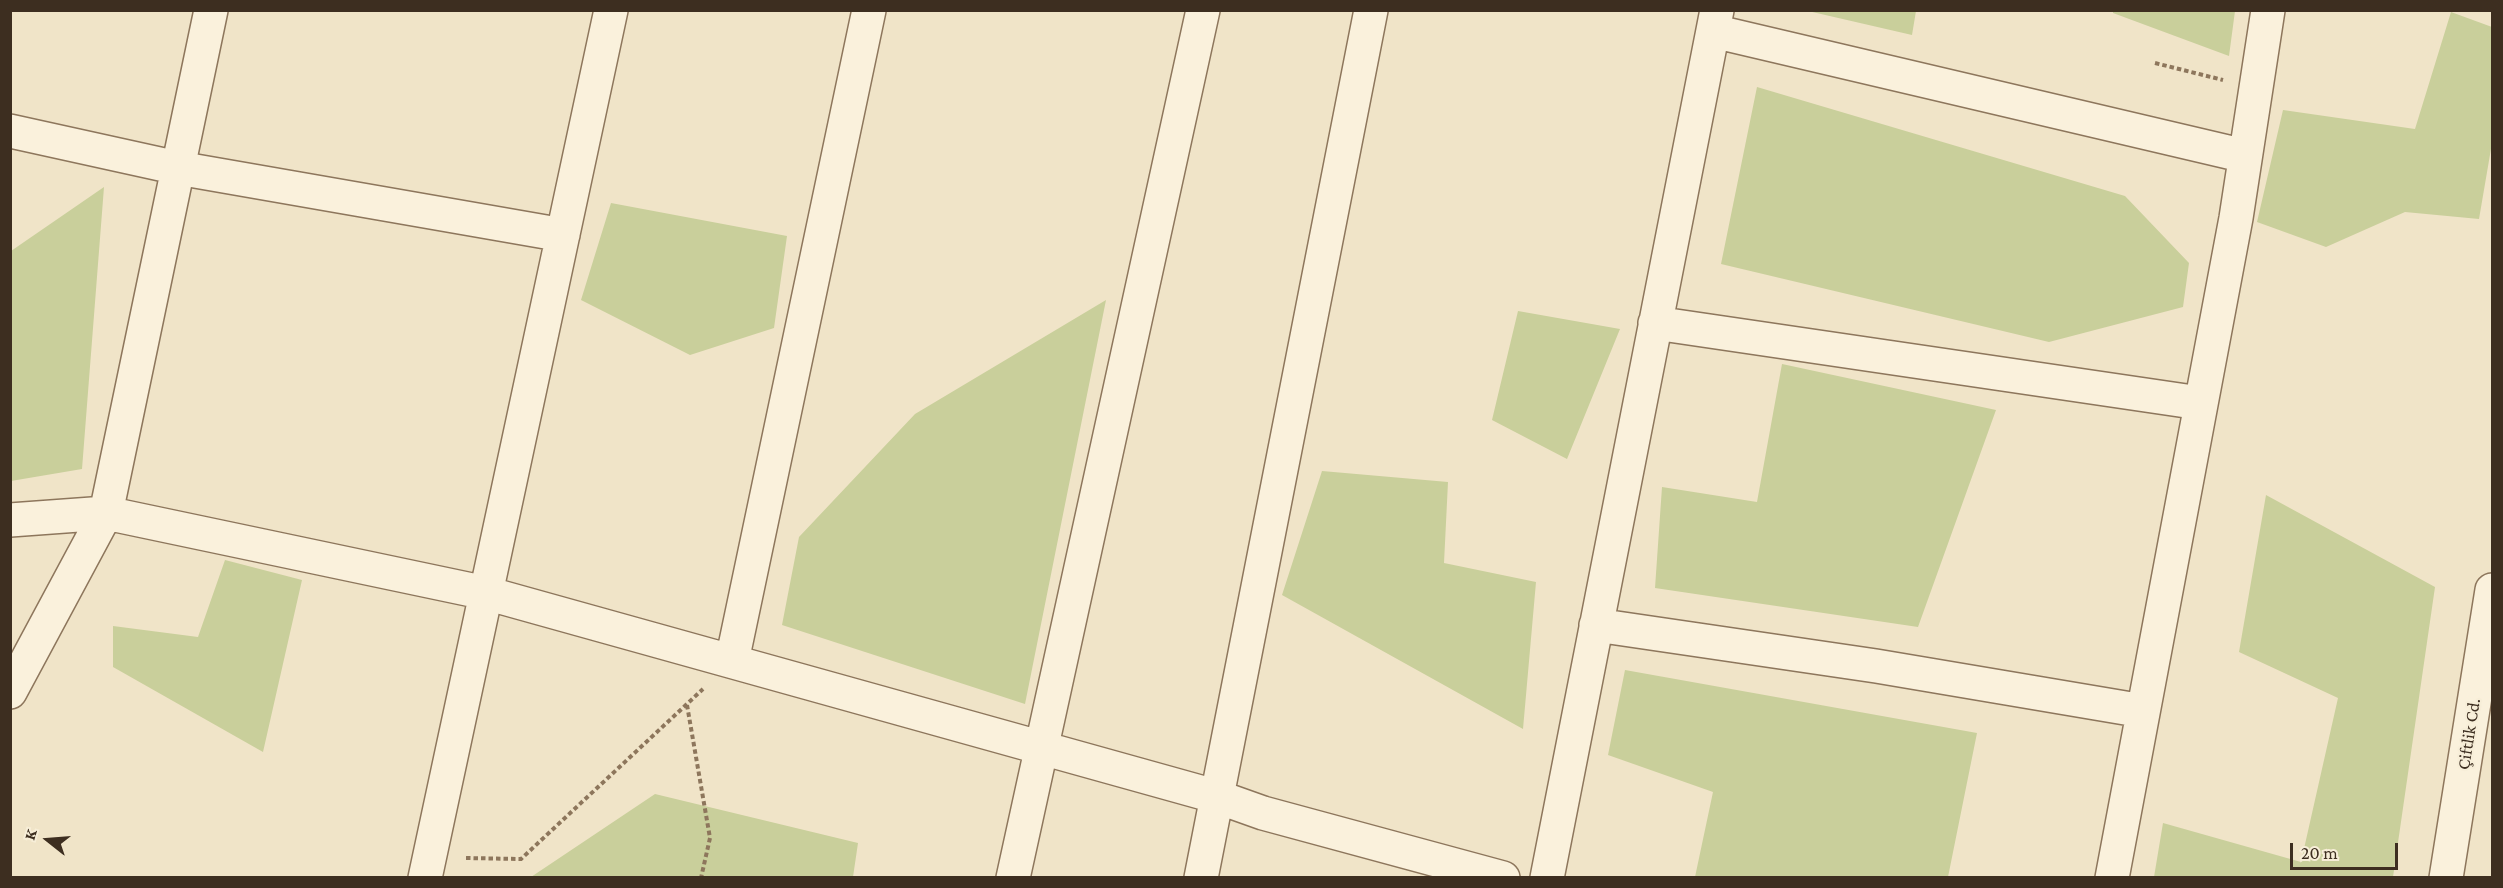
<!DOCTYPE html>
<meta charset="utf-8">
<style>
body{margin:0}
#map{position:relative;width:2503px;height:888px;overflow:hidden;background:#f0e4c8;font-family:"Crimson Pro",serif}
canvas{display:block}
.frame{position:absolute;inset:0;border:12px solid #3d2e20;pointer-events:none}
.north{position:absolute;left:18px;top:810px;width:60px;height:60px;-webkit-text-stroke:4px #f7eed8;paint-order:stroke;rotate:287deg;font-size:16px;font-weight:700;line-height:24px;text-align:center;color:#3d2e20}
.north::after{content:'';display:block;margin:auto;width:21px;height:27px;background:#3d2e20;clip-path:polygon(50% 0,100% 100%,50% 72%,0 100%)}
.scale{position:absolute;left:2290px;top:843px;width:108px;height:27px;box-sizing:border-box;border:3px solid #3d2e20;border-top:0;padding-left:8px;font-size:18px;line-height:21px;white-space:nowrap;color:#3d2e20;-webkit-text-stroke:4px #f7eed8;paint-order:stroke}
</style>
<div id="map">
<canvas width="2503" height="888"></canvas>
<div class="frame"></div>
<div class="north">K</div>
<div class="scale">20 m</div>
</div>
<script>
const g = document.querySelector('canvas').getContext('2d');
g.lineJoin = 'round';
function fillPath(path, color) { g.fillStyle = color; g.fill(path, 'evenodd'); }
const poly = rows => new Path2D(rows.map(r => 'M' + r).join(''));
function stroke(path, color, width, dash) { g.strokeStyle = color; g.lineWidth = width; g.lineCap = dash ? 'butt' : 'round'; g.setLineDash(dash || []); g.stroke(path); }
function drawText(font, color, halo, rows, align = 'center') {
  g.font = font + ' "Crimson Pro",serif'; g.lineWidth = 4.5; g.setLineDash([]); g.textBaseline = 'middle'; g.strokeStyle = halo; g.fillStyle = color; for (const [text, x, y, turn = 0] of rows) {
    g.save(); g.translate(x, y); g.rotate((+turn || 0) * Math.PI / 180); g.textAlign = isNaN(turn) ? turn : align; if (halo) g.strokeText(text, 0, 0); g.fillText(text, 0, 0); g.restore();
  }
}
fillPath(poly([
 [1808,11,1916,11,1912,35],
 [2113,11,2235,11,2229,56,2113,13],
 [2451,12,2492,27,2492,143,2479,219,2405,212,2326,247,2257,222,2283,110,2415,129],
 [1757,87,2125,196,2189,263,2183,307,2049,342,1721,264],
 [104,187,82,469,11,481,11,251],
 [611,203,787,236,774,328,690,355,581,300],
 [1106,300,1025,704,782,625,799,537,915,414],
 [1518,311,1620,329,1567,459,1492,420],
 [1782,364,1996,410,1918,627,1655,588,1662,487,1757,502],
 [1322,471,1448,482,1444,563,1536,582,1523,729,1282,595],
 [2266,495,2435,587,2393,877,2154,877,2163,823,2301,862,2338,698,2239,652],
 [225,560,302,580,263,752,113,667,113,626,198,637],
 [1625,670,1977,733,1948,877,1695,877,1713,792,1608,755],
 [655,794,858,843,853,877,531,877]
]), '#c9cf9b');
const minor = poly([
 [1713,31,2245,156],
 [10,131,178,168,563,235],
 [1655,323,2200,403],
 [10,520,106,513,486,593,1218,797,1263,813,1503,878],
 [1596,625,1876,666,2143,711],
 [732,661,869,10],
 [10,692,106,513,211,10],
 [425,878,611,10],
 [1013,878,1203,10],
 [1201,878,1371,10],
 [1547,878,1717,10],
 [2112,878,2236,218,2268,10]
]);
const tertiary = poly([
 [2446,878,2492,590]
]);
stroke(minor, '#8d765c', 36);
stroke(tertiary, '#8d765c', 36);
stroke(poly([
 [2155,63,2223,80],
 [687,705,710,838,701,878],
 [466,858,521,859,703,689]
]), '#8d765c', 4, [4.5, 3]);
stroke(minor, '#faf1dc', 33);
stroke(tertiary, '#faf1dc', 33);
drawText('18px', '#3d2e20', '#f7eed8', [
 ["Çiftlik Cd.",2469,734,-81]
]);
</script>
